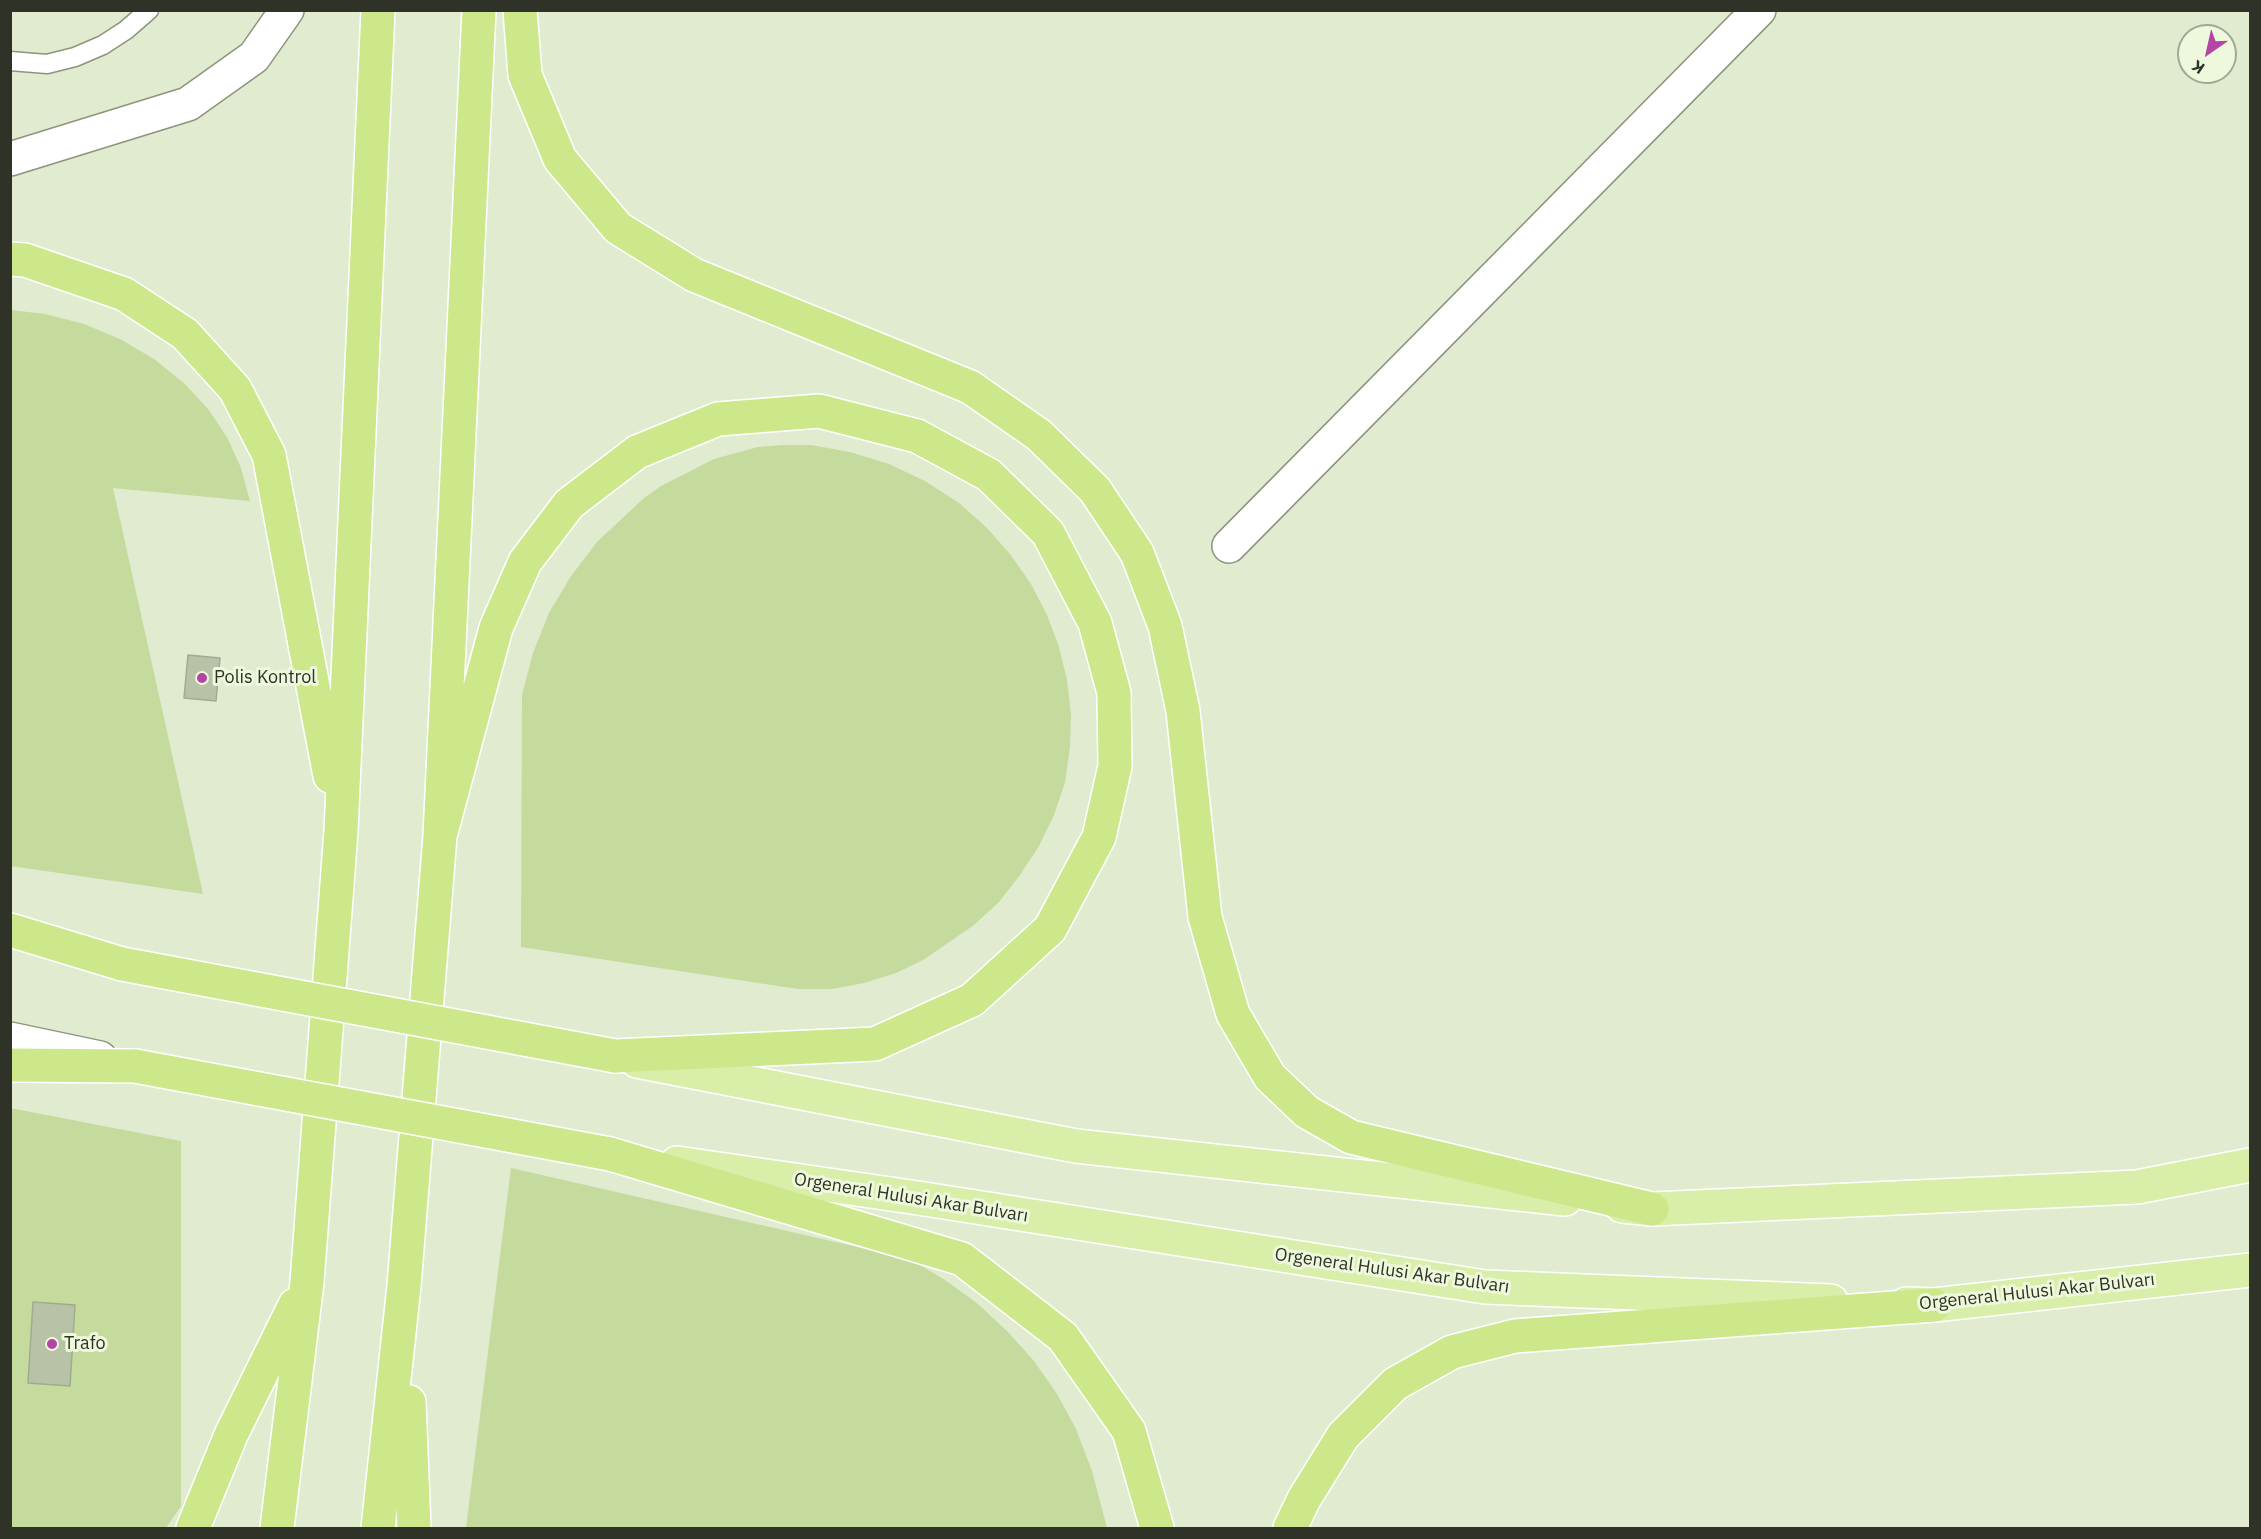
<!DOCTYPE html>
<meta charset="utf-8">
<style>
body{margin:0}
#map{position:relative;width:2261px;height:1539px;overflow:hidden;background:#e1ebcf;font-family:"IBM Plex Sans",sans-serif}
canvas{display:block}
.frame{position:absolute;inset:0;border:12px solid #2e3227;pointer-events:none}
.north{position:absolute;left:2177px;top:24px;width:60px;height:60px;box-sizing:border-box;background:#eef8dc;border:2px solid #a1a994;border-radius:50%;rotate:214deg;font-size:16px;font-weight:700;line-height:24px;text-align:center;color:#2e3227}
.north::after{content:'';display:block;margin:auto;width:21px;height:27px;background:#b345a4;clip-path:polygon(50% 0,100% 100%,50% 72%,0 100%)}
</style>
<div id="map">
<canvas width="2261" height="1539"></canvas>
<div class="frame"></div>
<div class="north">K</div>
</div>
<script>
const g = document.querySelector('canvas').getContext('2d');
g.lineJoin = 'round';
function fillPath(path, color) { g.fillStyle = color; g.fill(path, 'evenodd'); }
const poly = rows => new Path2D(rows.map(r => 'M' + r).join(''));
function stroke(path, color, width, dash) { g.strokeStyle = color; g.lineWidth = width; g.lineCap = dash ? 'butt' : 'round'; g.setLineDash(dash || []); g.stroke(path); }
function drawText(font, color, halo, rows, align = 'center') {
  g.font = font + ' "IBM Plex Sans",sans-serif'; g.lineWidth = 6; g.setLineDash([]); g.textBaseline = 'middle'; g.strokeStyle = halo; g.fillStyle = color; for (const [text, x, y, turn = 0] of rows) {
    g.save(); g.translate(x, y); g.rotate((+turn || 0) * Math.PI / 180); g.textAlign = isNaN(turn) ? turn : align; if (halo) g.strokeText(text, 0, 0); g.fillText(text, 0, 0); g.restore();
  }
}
fillPath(poly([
 [11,310,45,314,84,324,120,339,154,359,185,384,208,409,227,437,241,468,250,501,113,488,203,894,11,866],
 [784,445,811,445,850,452,889,464,925,481,959,503,986,527,1010,554,1031,584,1047,615,1059,647,1067,680,1071,714,1070,747,1065,782,1054,815,1039,846,1020,875,999,902,974,925,923,960,896,973,864,983,832,989,798,989,521,947,522,695,533,653,549,613,571,576,597,542,644,498,661,486,714,459,758,447],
 [10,1108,181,1141,181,1506,166,1528,11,1528],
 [511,1168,910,1259,945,1280,978,1304,1008,1332,1034,1361,1057,1394,1076,1429,1092,1471,1107,1528,466,1528]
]), '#c5da9d');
const building = poly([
 [188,655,220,658,216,701,184,698,188,655],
 [33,1302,75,1305,70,1386,28,1383,33,1302]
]);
fillPath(building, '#b8c2a7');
stroke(building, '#a2ab91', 1.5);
const service = poly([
 [10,61,47,64,75,57,103,45,126,30,149,10]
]);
const minor = poly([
 [1229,546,1759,10]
]);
const tertiary = poly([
 [10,159,188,104,254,57,287,10],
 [10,1039,100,1058]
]);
const primary = poly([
 [637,1061,1076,1146,1565,1199],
 [677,1163,918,1198,1485,1287,1831,1301],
 [1622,1206,1652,1209,2137,1187,2250,1165],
 [1906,1304,1934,1305,2250,1270]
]);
const trunk = poly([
 [520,10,525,75,560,159,618,228,694,275,970,387,1039,435,1095,490,1137,553,1165,626,1183,711,1205,917,1233,1014,1270,1077,1307,1112,1351,1137,1652,1209],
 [10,259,25,260,124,294,185,334,235,389,269,455,330,776],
 [440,836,496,628,525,562,569,504,637,452,718,419,819,411,917,436,989,475,1048,533,1095,623,1114,693,1115,766,1099,837,1050,929,972,1000,875,1044,615,1056],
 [10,930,122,964],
 [10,1065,135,1066],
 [610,1154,962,1259,1063,1337,1129,1431,1157,1528],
 [409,1402,414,1528],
 [193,1528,231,1435,295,1305],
 [277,1528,307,1282,341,831,378,10],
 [378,1528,404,1286,440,836,479,10],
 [1290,1528,1304,1499,1343,1436,1395,1384,1452,1352,1515,1336,1934,1305]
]);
stroke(service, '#8c957c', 21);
stroke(minor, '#8c957c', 36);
stroke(tertiary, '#8c957c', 36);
stroke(primary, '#fff', 36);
stroke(trunk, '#fff', 36);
stroke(service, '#fff', 18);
stroke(minor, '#fff', 33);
stroke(tertiary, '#fff', 33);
stroke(primary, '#d9eea8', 33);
stroke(trunk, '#cce88b', 33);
const trunkBridge = poly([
 [122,964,615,1056],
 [135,1066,610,1154]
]);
stroke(trunkBridge, '#fff', 36, []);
stroke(trunkBridge, '#cce88b', 33);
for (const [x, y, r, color] of [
 [202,678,6,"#b345a4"],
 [52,1344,6,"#b345a4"]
]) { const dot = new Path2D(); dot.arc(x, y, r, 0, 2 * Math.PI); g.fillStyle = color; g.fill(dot); stroke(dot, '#eef8dc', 2); }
drawText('18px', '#2e3227', '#eef8dc', [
 ["Polis Kontrol",214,678],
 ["Trafo",64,1344]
], 'left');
drawText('18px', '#2e3227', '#eef8dc', [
 ["Orgeneral Hulusi Akar Bulvarı",911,1198,9],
 ["Orgeneral Hulusi Akar Bulvarı",1392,1271,8],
 ["Orgeneral Hulusi Akar Bulvarı",2037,1292,-6]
]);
</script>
